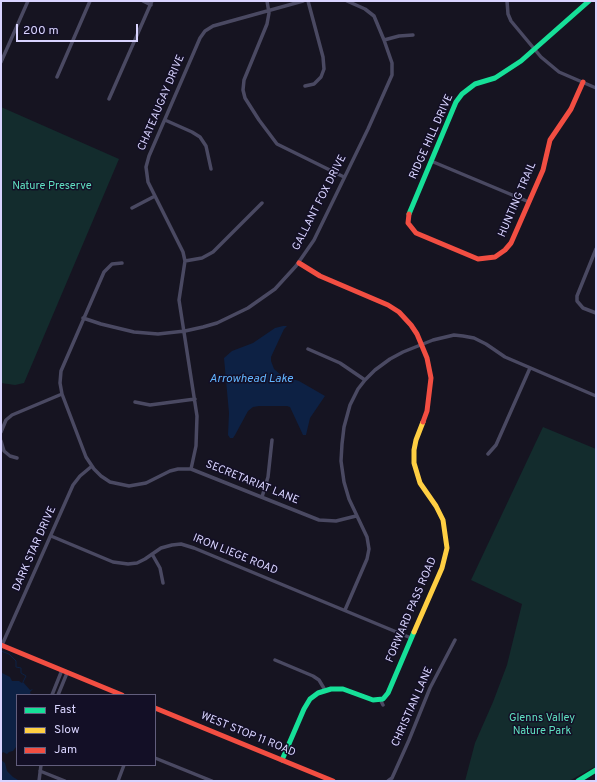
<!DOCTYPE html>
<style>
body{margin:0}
#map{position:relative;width:597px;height:782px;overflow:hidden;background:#161421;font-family:Overpass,sans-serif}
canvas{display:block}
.frame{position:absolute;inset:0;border:2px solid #d9d4ff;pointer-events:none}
.legend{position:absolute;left:16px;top:694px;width:140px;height:72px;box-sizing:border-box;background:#130f26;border:1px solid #625e7d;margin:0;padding:5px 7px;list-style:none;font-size:12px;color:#d9d4ff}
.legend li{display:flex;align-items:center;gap:8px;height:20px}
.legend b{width:20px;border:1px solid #625e7d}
.scale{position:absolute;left:16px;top:24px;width:122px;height:18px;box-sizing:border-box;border:2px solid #d9d4ff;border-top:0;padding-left:5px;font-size:12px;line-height:14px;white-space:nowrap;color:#d9d4ff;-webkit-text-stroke:3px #130f26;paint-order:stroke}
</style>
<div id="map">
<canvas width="597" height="782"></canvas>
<div class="frame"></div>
<ul class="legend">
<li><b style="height:5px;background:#16e098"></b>Fast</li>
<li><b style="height:5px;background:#ffcf43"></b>Slow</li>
<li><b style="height:5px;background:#f24e42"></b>Jam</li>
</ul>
<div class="scale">200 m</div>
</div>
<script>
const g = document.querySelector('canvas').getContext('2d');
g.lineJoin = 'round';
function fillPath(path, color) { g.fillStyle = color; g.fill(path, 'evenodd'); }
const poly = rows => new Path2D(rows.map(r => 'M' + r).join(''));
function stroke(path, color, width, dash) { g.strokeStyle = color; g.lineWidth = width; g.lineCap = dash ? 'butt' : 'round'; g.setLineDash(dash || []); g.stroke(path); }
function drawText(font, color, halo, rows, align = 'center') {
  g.font = font + ' Overpass,sans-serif'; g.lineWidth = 3; g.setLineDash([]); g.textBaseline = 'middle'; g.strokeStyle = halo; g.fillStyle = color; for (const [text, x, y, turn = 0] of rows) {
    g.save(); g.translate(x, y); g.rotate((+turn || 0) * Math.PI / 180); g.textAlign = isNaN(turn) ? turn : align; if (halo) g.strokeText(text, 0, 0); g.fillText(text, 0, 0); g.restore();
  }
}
fillPath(poly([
 [1,107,119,159,24,383,15,385,1,383],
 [543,427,596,449,596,766,569,781,465,781,475,743,493,702,507,665,522,604,471,580]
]), '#132c2d');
fillPath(poly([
 [283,326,287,326,284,329,271,357,271,361,274,369,282,376,299,381,325,396,310,418,306,435,303,435,290,407,287,406,259,406,253,407,248,411,235,435,233,438,230,438,228,435,229,413,224,358,232,351,253,343,275,328],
 [2,673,10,677,12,681,19,681,22,683,23,682,30,690,33,689,30,692,31,695,17,695,17,748,16,747,13,751,9,752,7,754,3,752,1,755],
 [1,760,5,763,7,771,13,777,18,780,17,781,1,781]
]), '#0d2144');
stroke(poly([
 [1,651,9,654,16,661,16,667,21,668,21,673,26,676,23,682]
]), '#0d2144', 1);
stroke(poly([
 [143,1,151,5],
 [267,1,269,13,267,24,244,80,243,90,245,98,259,120,277,144,344,177],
 [507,1,508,14,511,21,541,57,559,72,596,88],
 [384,40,399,36,413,35],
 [1,62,28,1],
 [57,77,90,1],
 [305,86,314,84,321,77,324,69,323,57,308,1],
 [109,99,152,1],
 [165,120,192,132,200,137,206,146,211,169],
 [431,161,529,202],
 [132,208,155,196],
 [596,249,577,296,577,301,583,308,596,313],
 [185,261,202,258,213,252,262,203],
 [122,263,112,264,104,272,61,371,60,383,62,394,86,457,94,469,101,476,110,482,129,486,146,483,170,471,178,469,191,469,319,520,336,521,356,516],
 [83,318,101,324,134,332,158,334,185,331,203,327,217,323,248,308,275,289,296,266,314,240,368,129,392,75,392,63,384,40,374,16,365,9,347,1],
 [308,349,340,363,365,380],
 [135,402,150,405,195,399],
 [1,432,6,420,12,415,62,394],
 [1,441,4,451,10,456,17,458],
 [488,454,496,445,530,368],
 [191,469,196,446,197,416,179,300,185,261,183,252,148,182,146,167,149,156,200,38,205,31,213,26,303,1],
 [262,497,268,477,272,440],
 [51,536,113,562,128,564,137,563,145,559,161,548,172,545,181,544,194,548,411,638],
 [152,554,160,568,163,583],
 [345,610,367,559,369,549,367,537,349,499,344,482,341,461,342,444,344,427,350,405,358,389,365,380,375,370,390,359,403,352,433,340,454,335,463,336,474,338,486,344,505,357,596,396],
 [2,645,73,485,80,476,92,466],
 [275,660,313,676,319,680,325,690],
 [52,695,62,670],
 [58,695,67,673],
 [380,699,383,705],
 [155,758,212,781],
 [40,771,65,781],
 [39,781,41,765],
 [118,781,124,765],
 [388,781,392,778,409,740,430,688,455,640]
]), '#4a4962', 3.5);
stroke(poly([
 [409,214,456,102,462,94,475,84,495,78,521,61,589,1],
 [282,760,304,709,310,699,318,693,331,689,343,689,373,700,383,699,388,693,414,632],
 [578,781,596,770]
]), '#16e098', 5);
stroke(poly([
 [414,632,442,568,447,548,443,520,436,506,420,483,414,463,414,450,416,440,423,422]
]), '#ffcf43', 5);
stroke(poly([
 [409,214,408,223,416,233,478,259,495,257,505,250,511,243,543,170,550,140,571,109,583,82],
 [299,263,320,276,388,305,399,312,411,325,417,334,427,358,431,378,427,411,423,422],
 [1,645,122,695],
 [155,708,333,781]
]), '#f24e42', 5);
drawText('11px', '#d9d4ff', '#130f26', [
 ["CHATEAUGAY DRIVE",162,103,-67],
 ["RIDGE HILL DRIVE",432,137,-66],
 ["HUNTING TRAIL",518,200,-67],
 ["GALLANT FOX DRIVE",320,203,-63],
 ["SECRETARIAT LANE",252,483,22],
 ["DARK STAR DRIVE",35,549,-66],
 ["IRON LIEGE ROAD",235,555,22],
 ["FORWARD PASS ROAD",412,610,-67],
 ["CHRISTIAN LANE",413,707,-66],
 ["WEST STOP 11 ROAD",248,735,22]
]);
drawText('11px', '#5fe0c0', '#130f26', [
 ["Nature Preserve",52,187],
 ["Glenns Valley",542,719],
 ["Nature Park",542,732]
]);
drawText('italic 12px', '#62b6ff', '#130f26', [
 ["Arrowhead Lake",251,380]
]);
</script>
